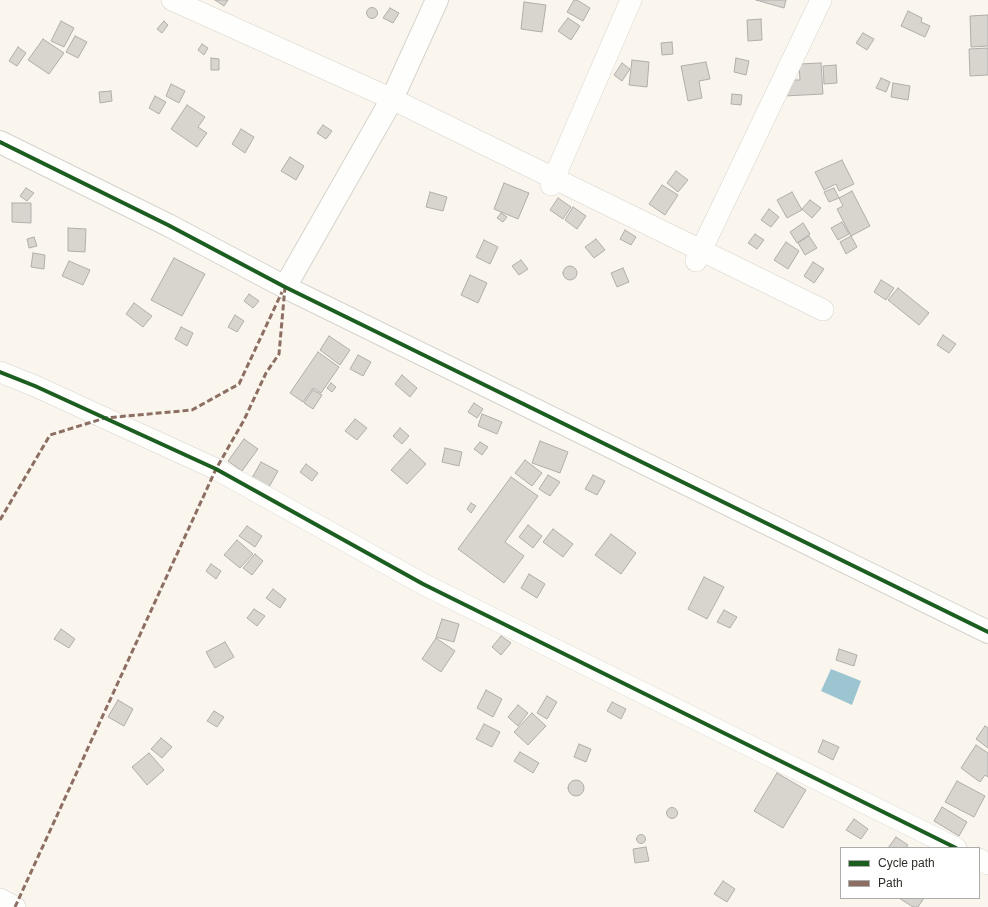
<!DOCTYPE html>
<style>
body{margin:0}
#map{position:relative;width:988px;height:907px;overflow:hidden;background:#faf6ee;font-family:Arial,sans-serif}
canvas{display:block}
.legend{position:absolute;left:840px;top:847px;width:140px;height:52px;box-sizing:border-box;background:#fff;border:1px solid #ababa9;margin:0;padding:5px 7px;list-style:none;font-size:12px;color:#2e2c27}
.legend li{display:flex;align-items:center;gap:8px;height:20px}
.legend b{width:20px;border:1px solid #ababa9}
</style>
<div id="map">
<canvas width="988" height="907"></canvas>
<ul class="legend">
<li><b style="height:5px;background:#1b5e20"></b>Cycle path</li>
<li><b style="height:5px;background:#8d6e63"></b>Path</li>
</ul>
</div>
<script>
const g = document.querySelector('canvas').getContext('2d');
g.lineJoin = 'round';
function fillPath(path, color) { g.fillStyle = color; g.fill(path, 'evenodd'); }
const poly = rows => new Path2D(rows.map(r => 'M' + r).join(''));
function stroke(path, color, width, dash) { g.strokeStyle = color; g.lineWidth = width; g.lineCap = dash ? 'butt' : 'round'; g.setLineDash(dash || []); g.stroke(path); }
fillPath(poly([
 [831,669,861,681,852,705,821,691]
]), '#9cc4d1');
const building = poly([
 [215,0,228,0,224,6,215,0],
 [574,0,577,0,590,8,583,21,567,12,574,0],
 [756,0,786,0,784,8,756,0],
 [524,2,546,5,542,32,521,29,524,2],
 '366.5 13a5.5 5.5 0 1 1 11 0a5.5 5.5 0 1 1-11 0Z',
 [390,8,399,13,393,23,383,18,390,8],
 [908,11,922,18,921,22,930,26,925,37,901,26,908,11],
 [988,15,988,46,971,47,970,16,988,15],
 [568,18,580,26,571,40,558,31,568,18],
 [761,19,762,40,748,41,747,20,761,19],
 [61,21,74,28,64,47,51,41,61,21],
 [164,21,168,25,162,33,157,29,164,21],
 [863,33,874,39,867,50,856,43,863,33],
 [75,36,87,42,78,58,66,52,75,36],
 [43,39,64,53,49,74,28,60,43,39],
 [672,42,673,54,662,55,661,43,672,42],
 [202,44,208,48,204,55,198,50,202,44],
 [18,47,26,53,17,66,9,61,18,47],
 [988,48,988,75,970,76,969,49,988,48],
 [211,58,219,59,219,70,211,70,211,58],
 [736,58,749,61,746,75,734,72,736,58],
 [632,60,649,62,647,87,629,85,632,60],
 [706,62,710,79,699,81,702,98,688,101,681,66,706,62],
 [622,63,630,69,622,81,614,75,622,63],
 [821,63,823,94,785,96,784,80,800,80,799,64,821,63],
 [836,65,837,83,824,84,823,66,836,65],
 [881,78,890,82,886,92,876,88,881,78],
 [893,83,910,86,908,100,891,97,893,83],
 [171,84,185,91,179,103,166,96,171,84],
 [111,91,112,101,100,103,99,92,111,91],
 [732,94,742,95,741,105,731,104,732,94],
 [155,96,166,102,159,114,149,108,155,96],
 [187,105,205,117,198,127,207,133,197,147,171,129,187,105],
 [323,125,332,131,326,139,317,133,323,125],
 [241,129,254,137,245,153,232,144,241,129],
 [290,157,304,166,296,180,281,171,290,157],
 [842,160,854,184,839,191,836,184,824,190,815,172,842,160],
 [676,171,688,180,678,192,667,183,676,171],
 [504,183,529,193,518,219,494,209,504,183],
 [662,185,678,195,665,215,649,204,662,185],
 [26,188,34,193,27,201,20,196,26,188],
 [834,188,839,198,829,202,824,192,834,188],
 [852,191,870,226,851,236,837,209,843,206,839,198,852,191],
 [430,192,447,197,443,211,426,207,430,192],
 [792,192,802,210,787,218,777,200,792,192],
 [558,198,571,207,563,219,550,210,558,198],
 [810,200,821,208,812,218,802,209,810,200],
 [12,203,31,203,31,223,12,222,12,203],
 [573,207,586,216,577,229,565,220,573,207],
 [769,209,779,217,771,227,761,220,769,209],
 [501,213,507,217,503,222,497,218,501,213],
 [842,222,849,234,838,240,831,228,842,222],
 [803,223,810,234,797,243,790,232,803,223],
 [68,228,86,229,85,252,68,251,68,228],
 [625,230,636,237,631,245,620,239,625,230],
 [755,234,764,240,757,249,748,243,755,234],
 [809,236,817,248,805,255,798,243,809,236],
 [851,236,857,247,846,254,840,242,851,236],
 [34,237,37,246,29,248,27,239,34,237],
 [596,239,605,250,594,258,585,247,596,239],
 [484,240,498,247,490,264,476,257,484,240],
 [786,242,799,251,788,269,774,260,786,242],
 [33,253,45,255,44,269,31,267,33,253],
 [174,258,205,274,182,316,151,300,174,258],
 [521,260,528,269,519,275,512,266,521,260],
 [69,261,90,270,83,285,62,276,69,261],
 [813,262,824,269,814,283,804,276,813,262],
 '563 273a7 7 0 1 1 14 0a7 7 0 1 1-14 0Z',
 [623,268,629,282,617,287,611,273,623,268],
 [470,275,487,283,478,303,461,295,470,275],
 [881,280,894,288,886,300,874,292,881,280],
 [898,288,929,313,919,325,888,300,898,288],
 [249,294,259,301,253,308,244,301,249,294],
 [134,303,152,316,143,327,126,314,134,303],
 [235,315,244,321,237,332,228,327,235,315],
 [181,327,193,333,187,346,175,339,181,327],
 [943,335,956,344,949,353,937,345,943,335],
 [329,336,350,350,340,365,320,350,329,336],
 [318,352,339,367,321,393,313,388,303,402,290,393,318,352],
 [358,355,371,362,363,376,350,369,358,355],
 [402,375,417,388,410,397,395,384,402,375],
 [331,383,336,387,332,392,327,388,331,383],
 [313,390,322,395,313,409,304,403,313,390],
 [474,403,483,409,477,418,468,412,474,403],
 [482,414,502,422,497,434,478,426,482,414],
 [355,419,367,428,357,440,345,431,355,419],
 [400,428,409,436,402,444,393,436,400,428],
 [244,439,258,449,242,471,228,461,244,439],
 [540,441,568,452,560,473,532,463,540,441],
 [480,442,488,447,482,455,474,449,480,442],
 [445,448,462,452,459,466,442,462,445,448],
 [410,449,426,464,407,484,391,470,410,449],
 [525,460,542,473,532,486,515,473,525,460],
 [261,462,278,471,269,487,252,478,261,462],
 [306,464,318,473,312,481,300,472,306,464],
 [548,475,560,482,550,496,539,489,548,475],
 [593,475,605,481,597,495,585,489,593,475],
 [511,477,538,496,505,542,524,556,504,583,458,549,511,477],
 [471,503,476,506,471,513,467,509,471,503],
 [528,525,542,536,533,548,519,537,528,525],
 [247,526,262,536,255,547,239,536,247,526],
 [553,529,573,544,563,557,543,542,553,529],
 [611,534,636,553,621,574,595,555,611,534],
 [237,540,253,554,240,568,224,555,237,540],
 [255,554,263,561,252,575,243,568,255,554],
 [211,564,221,571,216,579,206,571,211,564],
 [529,574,545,584,537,598,521,588,529,574],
 [704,577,724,587,707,619,688,609,704,577],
 [273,589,286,599,280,608,266,598,273,589],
 [254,609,265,616,257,626,247,618,254,609],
 [724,610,737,617,730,628,717,622,724,610],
 [442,619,459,624,454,642,436,637,442,619],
 [61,629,75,639,69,648,54,639,61,629],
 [501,636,511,643,501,655,492,647,501,636],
 [436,638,455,651,441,672,422,659,436,638],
 [225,642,234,657,215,668,206,652,225,642],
 [839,649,857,655,854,666,836,660,839,649],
 [486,690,502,699,493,717,477,708,486,690],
 [547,696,557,702,547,719,537,713,547,696],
 [118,700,133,709,124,726,108,717,118,700],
 [612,702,626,709,621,719,607,711,612,702],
 [518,705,528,713,518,726,508,717,518,705],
 [214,711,224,717,217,727,207,721,214,711],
 [532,713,546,726,528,745,514,732,532,713],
 [484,724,500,732,492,747,476,739,484,724],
 [985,726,988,728,988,748,976,739,985,726],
 [161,738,172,747,162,758,151,749,161,738],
 [823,740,839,747,833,760,818,752,823,740],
 [579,744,591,749,586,762,574,757,579,744],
 [976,745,988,753,988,777,985,775,980,782,961,768,976,745],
 [520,752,539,763,533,773,514,761,520,752],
 [149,753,164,770,147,785,132,767,149,753],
 [777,773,806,790,783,828,754,811,777,773],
 '568 788a8 8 0 1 1 16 0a8 8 0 1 1-16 0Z',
 [957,781,985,796,974,817,945,802,957,781],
 [942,807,967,822,959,836,934,821,942,807],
 '666.5 813a5.5 5.5 0 1 1 11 0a5.5 5.5 0 1 1-11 0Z',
 [854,819,868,829,861,839,846,830,854,819],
 '636.5 839a4.5 4.5 0 1 1 9 0a4.5 4.5 0 1 1-9 0Z',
 [896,837,908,845,906,848,888,848,896,837],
 [646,847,649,861,635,863,633,849,646,847],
 [723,881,735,889,727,902,714,894,723,881],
 [899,898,924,898,918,907,913,907,899,898]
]);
fillPath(building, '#d8d5cf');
stroke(building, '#b1aea9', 1);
const street = poly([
 [172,0,392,99,823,310],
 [551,185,631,0],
 [696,261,821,0],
 [0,372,35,386,216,469,423,584,956,848],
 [979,859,988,864],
 [0,899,15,907]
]);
const secondary = poly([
 [0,142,168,225,285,287,988,632],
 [285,287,392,99,437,0]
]);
stroke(street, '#d6d3cd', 22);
stroke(secondary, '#d6d3cd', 24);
stroke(street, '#fefefc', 21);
stroke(secondary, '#fefefc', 22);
stroke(poly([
 [0,520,50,435,105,418,192,410,239,384,282,292],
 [15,907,216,469,244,420,266,373,279,354,285,287]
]), '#8d6e63', 3, [6, 3]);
stroke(poly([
 [0,142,168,225,285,287,988,632],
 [0,372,35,386,216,469,423,584,956,848]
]), '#1b5e20', 4);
</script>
